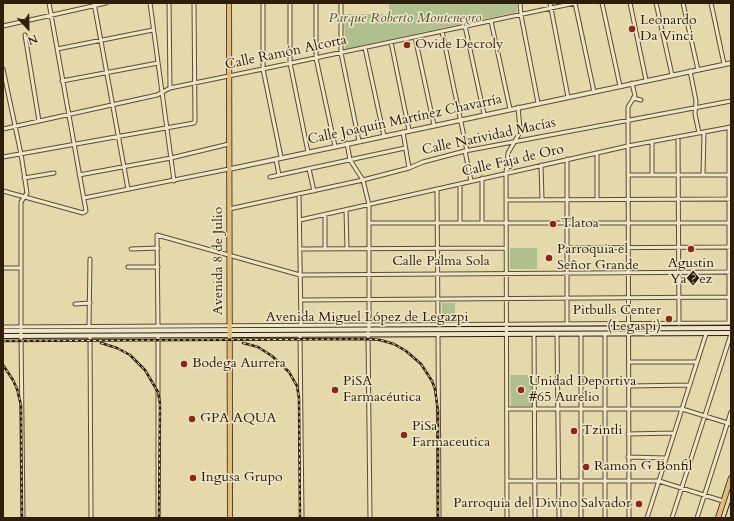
<!DOCTYPE html>
<meta charset="utf-8">
<style>
body{margin:0}
#map{position:relative;width:734px;height:521px;overflow:hidden;background:#e5d8ab;font-family:Cardo,serif}
canvas{display:block}
.frame{position:absolute;inset:0;border:4px solid #2e1d0a;pointer-events:none}
.north{position:absolute;left:8px;top:8px;width:40px;height:40px;-webkit-text-stroke:3px #eee6c8;paint-order:stroke;rotate:158deg;font-size:11px;font-weight:700;line-height:16px;text-align:center;color:#2e1d0a}
.north::after{content:'';display:block;margin:auto;width:14px;height:18px;background:#2e1d0a;clip-path:polygon(50% 0,100% 100%,50% 72%,0 100%)}
</style>
<div id="map">
<canvas width="734" height="521"></canvas>
<div class="frame"></div>
<div class="north">N</div>
</div>
<script>
const g = document.querySelector('canvas').getContext('2d');
g.lineJoin = 'round';
function fillPath(path, color) { g.fillStyle = color; g.fill(path, 'evenodd'); }
const poly = rows => new Path2D(rows.map(r => 'M' + r).join(''));
function stroke(path, color, width, dash) { g.strokeStyle = color; g.lineWidth = width; g.lineCap = dash ? 'butt' : 'round'; g.setLineDash(dash || []); g.stroke(path); }
function drawText(font, color, halo, rows, align = 'center') {
  g.font = font + ' Cardo,serif'; g.lineWidth = 3; g.setLineDash([]); g.textBaseline = 'middle'; g.strokeStyle = halo; g.fillStyle = color; for (const [text, x, y, turn = 0] of rows) {
    g.save(); g.translate(x, y); g.rotate((+turn || 0) * Math.PI / 180); g.textAlign = isNaN(turn) ? turn : align; if (halo) g.strokeText(text, 0, 0); g.fillText(text, 0, 0); g.restore();
  }
}
fillPath(poly([
 [389,3,517,3,517,12,345,49,344,14,389,14],
 [510,248,537,248,537,269,510,269],
 [442,303,455,303,455,321,442,321],
 [510,375,532,375,532,406,511,406]
]), '#afc08e');
const minor = poly([
 [94,3,128,189],
 [150,3,174,181],
 [169,3,170,88],
 [263,3,263,69,281,157],
 [290,3,290,63,308,152],
 [316,3,316,58,335,146],
 [341,3,341,53,359,141],
 [520,3,521,15,538,103],
 [550,3,568,97],
 [575,3,594,92],
 [602,3,620,86],
 [630,3,646,80],
 [656,3,672,75],
 [683,3,698,70],
 [711,3,724,64],
 [491,21,510,109],
 [3,26,106,3],
 [465,26,484,114],
 [442,31,467,151],
 [25,35,39,121],
 [415,37,434,125],
 [391,42,409,130],
 [365,48,384,136],
 [57,49,153,30],
 [3,69,21,154,27,193,21,202,21,328],
 [690,71,696,101,695,114,699,133],
 [62,81,158,63],
 [633,98,641,100],
 [729,127,729,323],
 [3,129,157,95,170,88,263,69,575,3],
 [403,132,409,168],
 [678,137,679,324],
 [652,142,652,175],
 [347,143,350,160,363,180,369,205,369,327],
 [465,151,471,181],
 [3,157,194,123,195,121,194,3],
 [276,159,279,175],
 [567,159,567,324],
 [541,165,542,199],
 [309,169,314,191],
 [79,175,171,158,229,144],
 [628,175,731,175],
 [703,175,704,132],
 [270,177,405,148],
 [24,178,54,173],
 [460,184,460,223],
 [437,189,438,325],
 [3,191,83,213,86,211,49,3],
 [299,194,301,325],
 [84,198,229,169],
 [506,200,731,199],
 [597,200,597,153],
 [229,209,363,180,409,168,423,162,465,151,731,101],
 [346,210,347,249],
 [325,215,325,249],
 [300,220,628,146,731,127],
 [369,223,731,223],
 [482,223,482,178],
 [567,248,731,247],
 [131,249,158,248],
 [300,249,506,248],
 [128,267,158,267],
 [3,268,20,268],
 [301,300,729,297],
 [75,304,90,303],
 [89,326,90,259],
 [158,326,157,235,300,275,731,272],
 [3,327,731,323],
 [368,333,370,518],
 [21,334,23,518],
 [438,334,439,518],
 [534,334,535,518],
 [557,334,559,518],
 [581,334,581,518],
 [605,334,605,518],
 [300,335,302,518],
 [90,336,91,518],
 [629,362,697,362],
 [629,386,690,385],
 [507,409,682,409,731,424],
 [628,434,674,433],
 [628,457,666,458],
 [507,481,659,481,723,501],
 [158,518,158,336],
 [507,518,506,173,508,153,519,134,520,129,518,107],
 [629,518,628,107,635,96,632,83],
 [647,518,706,334],
 [672,518,731,334],
 [697,518,731,412]
]);
const tertiary = poly([
 [230,169,731,63]
]);
const secondary = poly([
 [3,331,731,328],
 [3,336,731,333]
]);
const primary = poly([
 [229,3,230,518],
 [718,518,731,478]
]);
stroke(minor, '#5c4c32', 5);
stroke(tertiary, '#5c4c32', 5.5);
stroke(secondary, '#2e1d0a', 6);
stroke(primary, '#2e1d0a', 6);
stroke(minor, '#eee6c8', 3);
stroke(tertiary, '#eee6c8', 3.5);
stroke(secondary, '#eee6c8', 4);
stroke(primary, '#e2bc76', 4.5);
stroke(poly([
 [725,518,731,500]
]), '#2e1d0a', 1);
const rail = poly([
 [3,341,367,339,380,340,394,344,406,351,421,364,432,381,435,389,438,411,438,518],
 [101,343,117,348,130,355,145,370,158,392,160,404,159,518],
 [243,343,258,347,272,356,289,372,297,386,299,398,300,518],
 [3,365,13,380,17,389,21,405,22,518]
]);
stroke(rail, '#2e1d0a', 2.5);
stroke(rail, '#eee6c8', 1, [3]);
for (const [x, y, r, color] of [
 [632,29,4,"#8f2418"],
 [407,45,4,"#8f2418"],
 [553,224,4,"#8f2418"],
 [691,249,4,"#8f2418"],
 [549,258,4,"#8f2418"],
 [669,319,4,"#8f2418"],
 [184,364,4,"#8f2418"],
 [335,390,4,"#8f2418"],
 [521,390,4,"#8f2418"],
 [192,419,4,"#8f2418"],
 [574,431,4,"#8f2418"],
 [404,435,4,"#8f2418"],
 [586,467,4,"#8f2418"],
 [193,478,4,"#8f2418"],
 [639,504,4,"#8f2418"]
]) { const dot = new Path2D(); dot.arc(x, y, r, 0, 2 * Math.PI); g.fillStyle = color; g.fill(dot); stroke(dot, '#eee6c8', 1.5); }
drawText('italic 14px', '#554e32', '#eee6c8', [
 ["Parque Roberto Montenegro",405,19]
]);
drawText('14px', '#2e1d0a', '#eee6c8', [
 ["Leonardo",640,21],
 ["Da Vinci",640,37],
 ["Ovide Decroly",415,45],
 ["Tlatoa",561,224],
 ["Parroquia el",557,250],
 ["Señor Grande",557,266],
 ["Agustin",691,264,"center"],
 ["Ya�ez",691,280,"center"],
 ["Pitbulls Center",661,311,"right"],
 ["(Legaspi)",661,327,"right"],
 ["Bodega Aurrera",192,364],
 ["PiSA",343,382],
 ["Farmacéutica",343,398],
 ["Unidad Deportiva",529,382],
 ["#65 Aurelio",529,398],
 ["GPA AQUA",200,419],
 ["PiSa",412,427],
 ["Farmaceutica",412,443],
 ["Tzintli",582,431],
 ["Ramon G Bonfil",594,467],
 ["Ingusa Grupo",201,478],
 ["Parroquia del Divino Salvador",631,504,"right"]
], 'left');
drawText('14px', '#2e1d0a', '#eee6c8', [
 ["Calle Ramón Alcorta",286,53,-12],
 ["Calle Joaquín Martínez Chavarría",405,120,-12],
 ["Calle Natividad Macías",489,137,-12],
 ["Calle Faja de Oro",513,161,-13],
 ["Avenida 8 de Julio",219,261,-90],
 ["Calle Palma Sola",441,262],
 ["Avenida Miguel López de Legazpi",367,318]
]);
</script>
